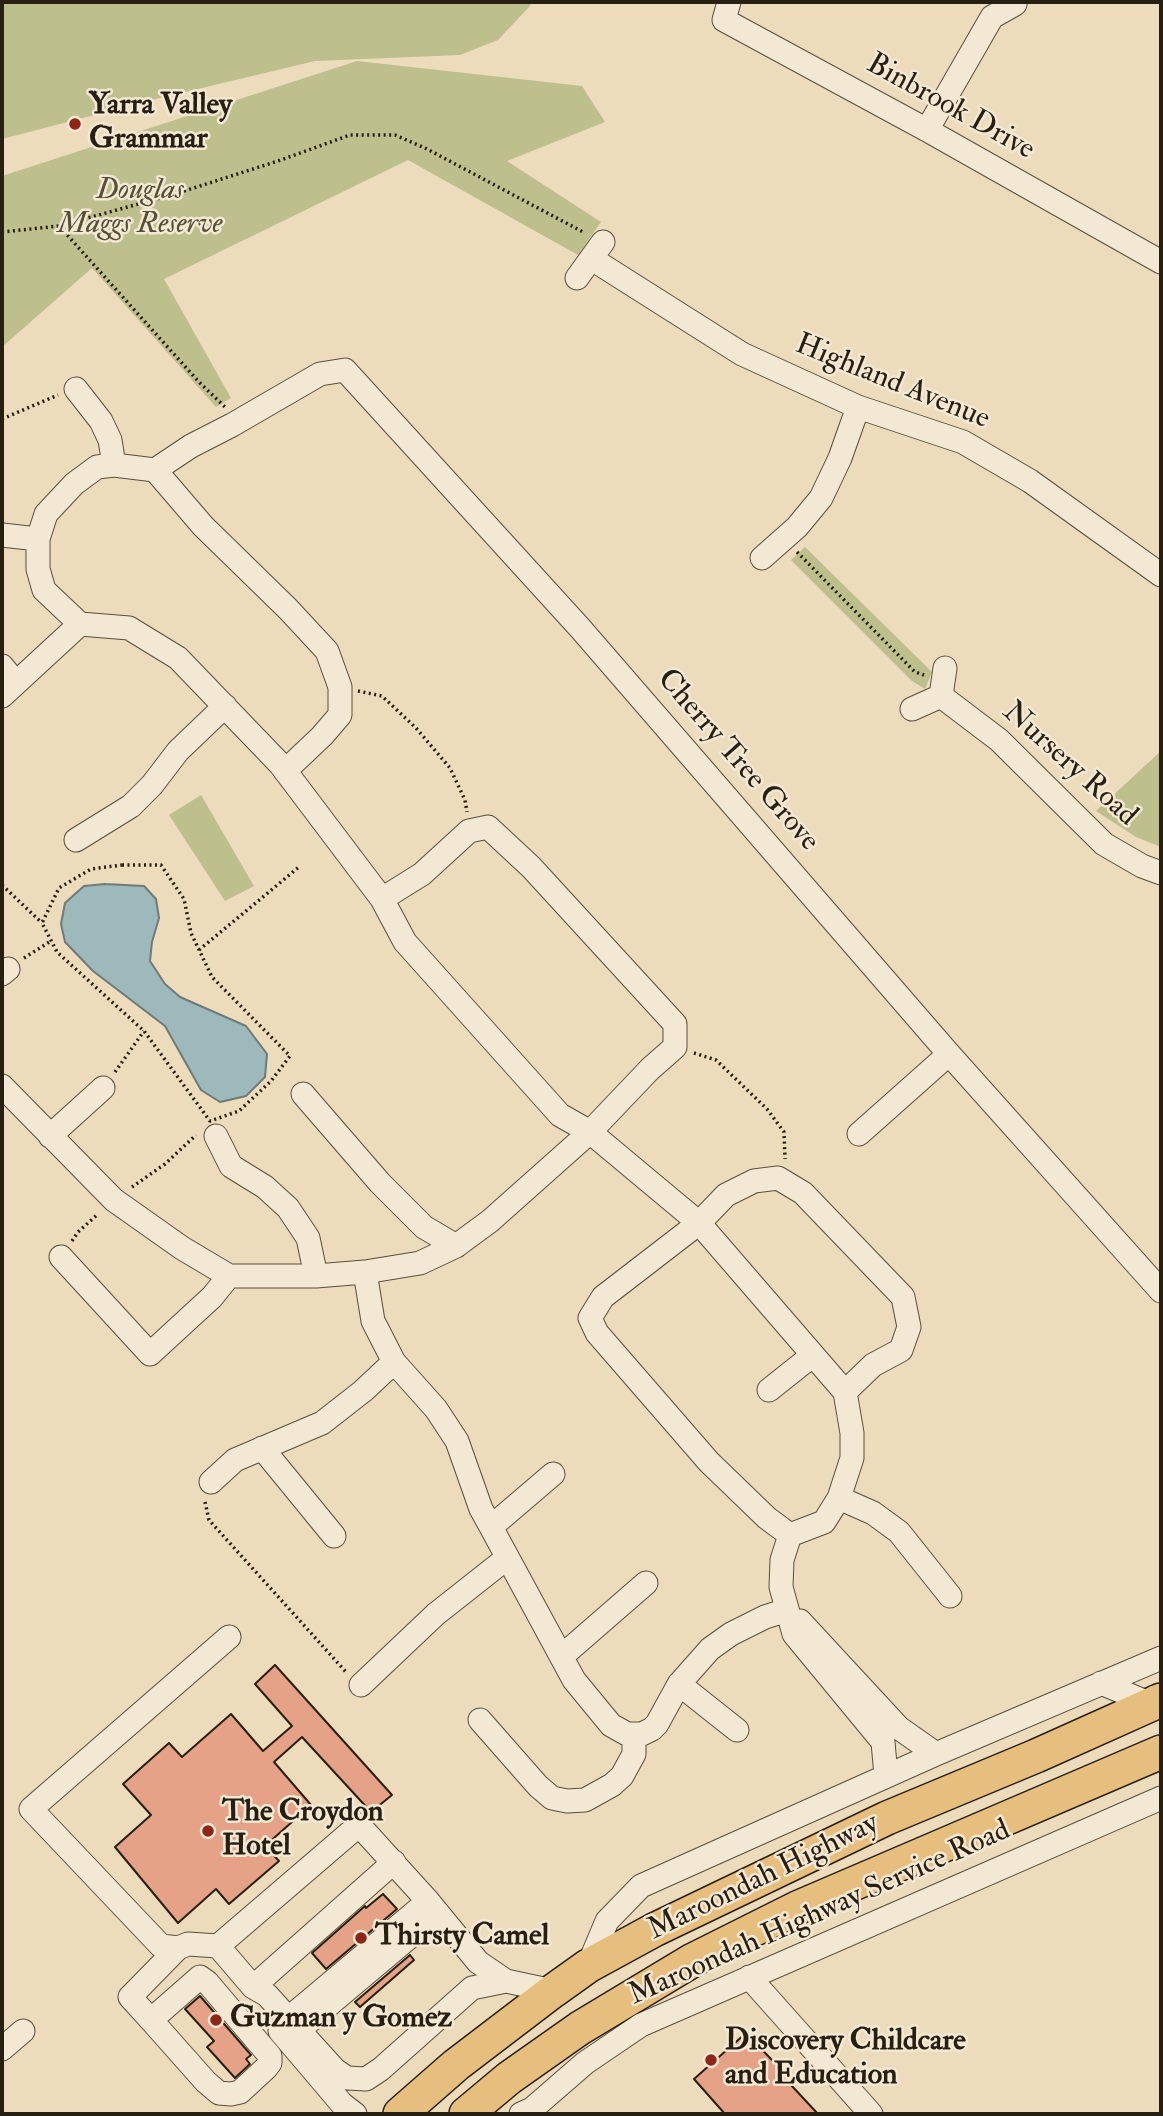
<!DOCTYPE html>
<style>
body{margin:0}
#map{position:relative;width:1163px;height:2116px;overflow:hidden;background:#ecdcbc;font-family:"IM FELL Double Pica",serif}
canvas{display:block}
.frame{position:absolute;inset:0;border:4px solid #281f13;pointer-events:none}
</style>
<div id="map">
<canvas width="1163" height="2116"></canvas>
<div class="frame"></div>
</div>
<script>
const g = document.querySelector('canvas').getContext('2d');
g.lineJoin = 'round';
function fillPath(path, color) { g.fillStyle = color; g.fill(path, 'evenodd'); }
const poly = rows => new Path2D(rows.map(r => 'M' + r).join(''));
function stroke(path, color, width, dash) { g.strokeStyle = color; g.lineWidth = width; g.lineCap = dash ? 'butt' : 'round'; g.setLineDash(dash || []); g.stroke(path); }
function drawText(font, color, halo, rows, align = 'center') {
  g.font = font + ' "IM FELL Double Pica",serif'; g.lineWidth = 5; g.setLineDash([]); g.textBaseline = 'middle'; g.strokeStyle = halo; g.fillStyle = color; for (const [text, x, y, turn = 0] of rows) {
    g.save(); g.translate(x, y); g.rotate((+turn || 0) * Math.PI / 180); g.textAlign = isNaN(turn) ? turn : align; if (halo) g.strokeText(text, 0, 0); g.fillText(text, 0, 0); g.restore();
  }
}
fillPath(poly([
 [2,2,531,2,530,6,498,40,460,55,315,61,156,99,2,139],
 [357,61,582,86,605,122,507,161,601,222,578,255,408,160,164,279,231,398,216,407,92,268,2,347,2,176],
 [805,547,932,672,925,689,912,681,791,560],
 [1161,751,1161,847,1136,837,1096,811],
 [201,795,254,886,225,901,169,815]
]), '#bdbf8d');
const water = poly([
 [105,884,144,886,156,899,159,918,152,942,150,961,165,984,180,997,246,1026,267,1054,265,1077,246,1096,220,1102,201,1090,165,1026,93,971,65,942,61,924,65,903,84,886,105,884]
]);
fillPath(water, '#9db9bb');
stroke(water, '#6e7b78', 2);
const building = poly([
 [275,1665,392,1795,371,1812,302,1737,274,1762,311,1805,265,1846,279,1861,229,1904,216,1889,178,1923,115,1847,151,1815,123,1784,169,1743,182,1757,231,1714,263,1751,292,1726,255,1684,275,1665],
 [383,1894,397,1909,326,1969,312,1953,365,1906,366,1908,383,1894],
 [410,1955,414,1960,360,2007,355,2002,410,1955],
 [200,1996,251,2055,246,2059,250,2064,235,2078,207,2047,214,2041,185,2009,200,1996],
 [746,2033,794,2083,791,2085,818,2114,725,2114,694,2079,746,2033]
]);
fillPath(building, '#e6a287');
stroke(building, '#281f13', 2);
const minor = poly([
 [729,2,724,20,927,130,1161,262],
 [927,130,992,17,1015,4],
 [592,259,742,354,858,407,963,442,1030,481,1161,575],
 [577,278,603,242],
 [76,389,101,421,110,440,114,465],
 [155,470,191,446,232,425,320,374,345,370,580,628,949,1054,1161,1291],
 [2,535,38,539],
 [762,558,797,527,821,498,840,458,858,407],
 [80,624,44,590,38,569,38,539,46,514,74,484,97,467,114,465,155,470,203,526,288,609,327,651,340,687,340,715,322,736,285,771],
 [2,666,16,683],
 [2,696,80,624,129,628,178,658,280,764,382,899,405,942,560,1115,590,1132,699,1223,845,1392,852,1433,852,1458,839,1498,824,1522,790,1535,782,1560,781,1587,794,1634,883,1742,886,1776],
 [941,696,999,740,1104,844,1142,866,1161,873],
 [912,709,941,696,945,668],
 [76,840,131,806,152,785,178,751,225,706],
 [2,974,8,969],
 [2,1086,114,1200,182,1248,229,1276,316,1276,365,1272,420,1263,456,1246,490,1221,590,1132,650,1069,675,1047,675,1024,531,867,488,827,469,831,422,874,382,899],
 [303,1094,380,1183,424,1227,456,1246],
 [859,1134,949,1054],
 [50,1136,103,1088],
 [216,1136,231,1166,265,1187,288,1208,308,1238,316,1276],
 [61,1257,150,1354,212,1297,229,1276],
 [365,1272,373,1321,394,1362,436,1409,457,1441,481,1509,491,1527,574,1680,611,1725,627,1734,642,1734,652,1729,657,1724,679,1684,710,1649,731,1634,765,1617,787,1610],
 [769,1390,813,1355],
 [262,1448,334,1536],
 [211,1482,235,1460,322,1423,363,1391,394,1362],
 [839,1498,873,1513,899,1532,950,1596],
 [491,1527,553,1474],
 [790,1535,767,1518,709,1462,597,1333,590,1318,603,1297,699,1223,726,1195,754,1181,778,1178,803,1193,903,1297,909,1327,901,1350,873,1365,845,1392],
 [800,1621,899,1728,936,1754],
 [562,1656,646,1583],
 [1101,1683,1151,1704,1155,1697],
 [679,1684,737,1730],
 [361,1685,436,1614,507,1558],
 [480,1720,538,1786,552,1798,567,1801,585,1800,612,1785,622,1776,634,1754,634,1735],
 [218,1946,359,1825,428,1901,478,1962,506,1981],
 [178,1948,161,1946,31,1809,229,1637],
 [588,1966,607,1921,641,1886,936,1754,1161,1658],
 [749,1977,871,2114],
 [253,1987,394,1862],
 [289,2018,426,1903],
 [151,2020,200,1977,207,1982,270,2056,270,2063,266,2068,240,2092,231,2094,219,2093,206,2082,151,2020,130,1997,178,1948,188,1944,218,1946,253,1987,267,1995,335,2070,347,2078,366,2079,381,2069,472,1988,506,1981,553,1991],
 [299,2030,438,1913],
 [280,2031,342,2104,355,2114],
 [2,2049,23,2031],
 [521,2114,532,2109,585,2063,641,2025,1161,1798]
]);
const highway = poly([
 [400,2114,456,2065,553,1991,588,1966,654,1930,887,1818,1036,1756,1161,1700],
 [466,2114,509,2078,580,2028,693,1960,797,1908,1161,1752]
]);
stroke(minor, '#594e3d', 25);
stroke(highway, '#281f13', 36);
stroke(poly([
 [60,227,199,382,225,407],
 [2,232,59,226,178,193,278,161,350,135,395,135,425,148,585,233],
 [2,419,58,395],
 [797,552,915,672,924,675],
 [358,691,382,696,416,728,450,768,465,800,467,812],
 [122,865,161,865,184,899,191,933,212,977,290,1056,271,1081,239,1111,210,1121,144,1031,57,952,42,923,59,888,91,869,122,865],
 [2,885,42,923],
 [199,950,299,867],
 [24,958,51,941],
 [694,1053,716,1060,767,1109,784,1132,785,1159],
 [115,1072,144,1031],
 [132,1187,165,1164,196,1135],
 [72,1241,78,1232,98,1214],
 [205,1502,209,1520,346,1672]
]), '#281f13', 3.5, [2, 3.5]);
stroke(minor, '#f3e8d3', 23);
stroke(highway, '#e6be7e', 33);
for (const [x, y, r, color] of [
 [75,124,7,"#8f2418"],
 [208,1831,7,"#8f2418"],
 [361,1938,7,"#8f2418"],
 [216,2020,7,"#8f2418"],
 [711,2060,7,"#8f2418"]
]) { const dot = new Path2D(); dot.arc(x, y, r, 0, 2 * Math.PI); g.fillStyle = color; g.fill(dot); stroke(dot, '#f3e8d3', 2.5); }
drawText('bold 30px', '#281f13', '#f3e8d3', [
 ["Yarra Valley",89,107],
 ["Grammar",89,141],
 ["The Croydon",222,1814],
 ["Hotel",222,1848],
 ["Thirsty Camel",375,1938],
 ["Guzman y Gomez",230,2020],
 ["Discovery Childcare",725,2043],
 ["and Education",725,2077]
], 'left');
drawText('30px', '#281f13', '#f3e8d3', [
 ["Binbrook Drive",950,108,29],
 ["Highland Avenue",892,383,22],
 ["Cherry Tree Grove",737,761,49],
 ["Nursery Road",1069,765,42],
 ["Maroondah Highway",764,1878,-26],
 ["Maroondah Highway Service Road",820,1914,-24]
]);
drawText('italic 30px', '#554f38', '#f3e8d3', [
 ["Douglas",140,192],
 ["Maggs Reserve",140,226]
]);
</script>
